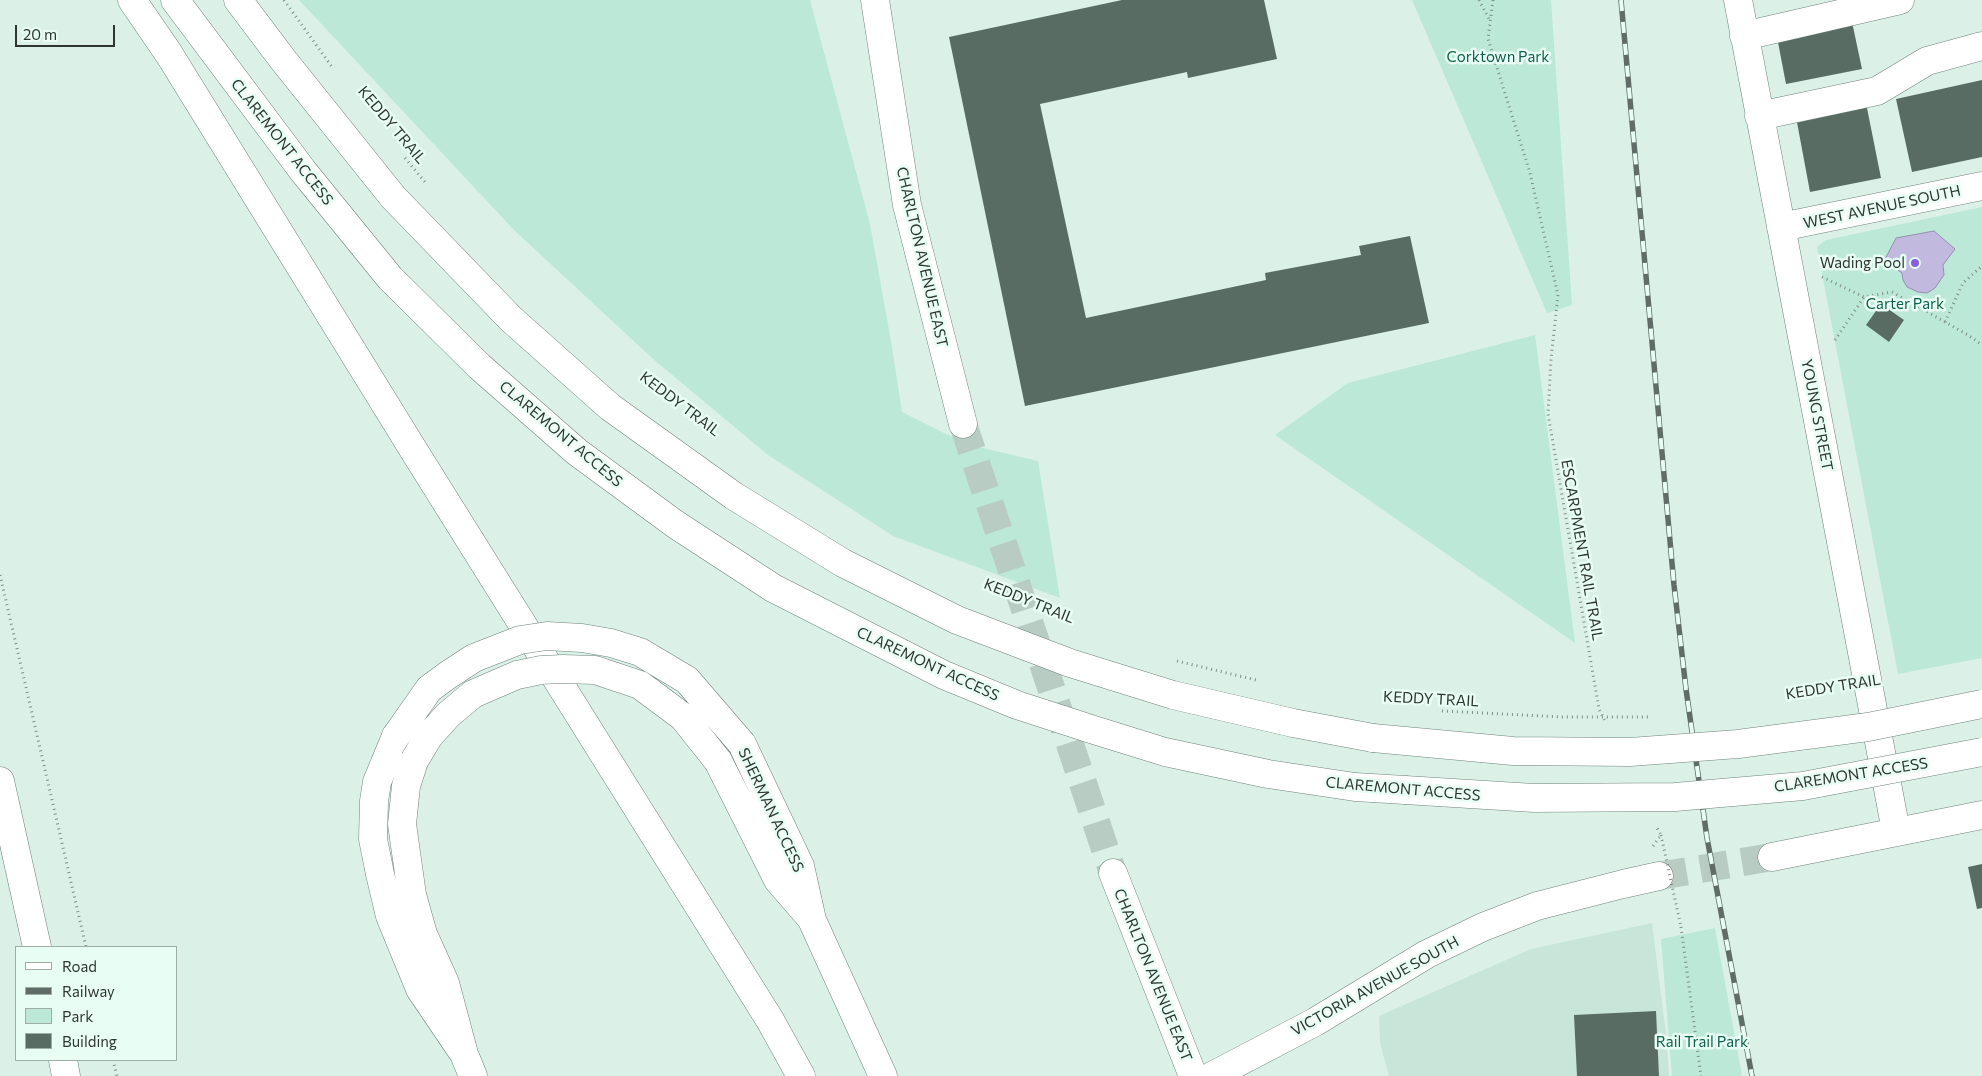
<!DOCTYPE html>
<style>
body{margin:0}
#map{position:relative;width:1982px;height:1076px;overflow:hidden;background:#dbf1e8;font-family:Commissioner,sans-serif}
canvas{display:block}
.legend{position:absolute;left:15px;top:946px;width:162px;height:115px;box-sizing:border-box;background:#e8fef5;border:1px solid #9eaea7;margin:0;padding:6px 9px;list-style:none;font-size:15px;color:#2e3633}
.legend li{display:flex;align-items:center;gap:10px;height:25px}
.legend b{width:25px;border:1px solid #9eaea7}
.scale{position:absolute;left:15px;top:25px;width:100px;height:22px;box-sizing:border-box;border:2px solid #2e3633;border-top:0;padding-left:6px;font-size:15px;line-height:18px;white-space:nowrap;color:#2e3633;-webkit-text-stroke:4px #e8fef5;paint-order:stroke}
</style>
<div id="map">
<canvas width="1982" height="1076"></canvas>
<ul class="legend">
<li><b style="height:6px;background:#fff"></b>Road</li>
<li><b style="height:6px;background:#606c67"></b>Railway</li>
<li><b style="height:14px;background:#bbe8d7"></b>Park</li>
<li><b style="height:14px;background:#586c64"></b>Building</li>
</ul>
<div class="scale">20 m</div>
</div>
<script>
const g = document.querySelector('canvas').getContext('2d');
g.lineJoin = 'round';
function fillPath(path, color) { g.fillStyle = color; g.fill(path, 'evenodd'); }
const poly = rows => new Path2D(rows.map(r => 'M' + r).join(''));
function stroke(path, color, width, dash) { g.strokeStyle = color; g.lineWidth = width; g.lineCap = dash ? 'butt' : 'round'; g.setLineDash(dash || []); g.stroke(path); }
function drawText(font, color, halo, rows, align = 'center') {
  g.font = font + ' Commissioner,sans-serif'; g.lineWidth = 5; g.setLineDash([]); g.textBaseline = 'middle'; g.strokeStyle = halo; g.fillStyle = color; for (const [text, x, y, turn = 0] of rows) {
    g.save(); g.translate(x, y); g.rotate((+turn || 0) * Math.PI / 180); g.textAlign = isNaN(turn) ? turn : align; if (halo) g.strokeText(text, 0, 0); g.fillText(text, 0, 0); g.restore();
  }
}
fillPath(poly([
 [1652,923,1666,1034,1669,1076,1389,1076,1380,1043,1379,1016,1531,949]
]), '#c7e5d9');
fillPath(poly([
 [299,0,810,0,870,224,892,347,902,412,966,444,1038,461,1060,598,893,536,768,455,652,358,514,230],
 [1412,0,1551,0,1572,305,1547,313],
 [1982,207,1982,658,1898,674,1817,247,1826,240],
 [1535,335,1575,643,1275,435,1348,383],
 [1715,928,1742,1076,1672,1076,1661,939]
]), '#bbe8d7');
const water = poly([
 [1934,231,1955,249,1943,265,1944,275,1935,288,1927,293,1918,292,1907,287,1903,280,1902,273,1884,261,1896,238,1934,231]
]);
fillPath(water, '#c2b9de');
stroke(water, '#9692ab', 1);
fillPath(poly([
 [1122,0,1264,0,1277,59,1188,78,1187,72,1040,104,1086,318,1266,280,1265,273,1361,255,1359,246,1410,236,1429,323,1025,406,949,37],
 [1852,22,1862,69,1786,84,1777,37],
 [1982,80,1982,157,1912,172,1896,99],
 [1866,103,1881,178,1810,192,1796,117],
 [1881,304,1904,320,1889,342,1866,325],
 [1982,864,1982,908,1977,909,1968,867],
 [1656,1011,1659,1076,1577,1076,1574,1015]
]), '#586c64');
stroke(poly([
 [1659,876,1772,857]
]), '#b8ccc4', 28, [28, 14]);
stroke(poly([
 [963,424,1113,873]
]), '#b8ccc4', 28, [28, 14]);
const minor = poly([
 [1738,0,1896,831],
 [1744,36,1900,0],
 [1759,116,1877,91,1927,61,1982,46],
 [1781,227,1982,186],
 [1772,857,1982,815],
 [1212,1076,1315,1022,1427,954,1483,927,1537,906,1623,884,1659,876]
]);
const major = poly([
 [132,0,169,54,416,454,770,1020,801,1076],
 [175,0,303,171,390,278,479,366,577,452,675,524,773,588,944,675,1017,705,1094,730,1165,752,1268,774,1355,787,1405,790],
 [238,0,284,61,393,197,511,319,610,407,734,496,843,563,957,620,1070,663,1173,695,1293,723,1373,738],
 [875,0,907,205,963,424],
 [396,736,377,782,374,801,373,839,380,874,390,916,420,989,464,1054],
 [742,744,800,866,812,920,883,1076],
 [414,761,406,786,402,824,412,895,423,934,445,983,464,1054,473,1076],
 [718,761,778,880,810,917],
 [0,781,37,947],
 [1113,873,1193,1076],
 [63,1060,66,1076]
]);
stroke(minor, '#6f837b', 29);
stroke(major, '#6f837b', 29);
stroke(poly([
 [284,0,332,67],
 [1479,0,1489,19],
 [1493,0,1488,39,1530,173,1558,295,1551,359,1548,414,1599,709,1605,721],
 [405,158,425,182],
 [1822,277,1864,297,1892,292,1968,335,1982,345],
 [1945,322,1963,283,1982,266],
 [1835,340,1864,297],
 [0,575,86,947],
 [1177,661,1256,680],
 [1653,846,1661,835,1657,828],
 [1681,927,1701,1076],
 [113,1060,117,1076]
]), '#7f8d88', 3, [1, 4]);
stroke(minor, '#fff', 28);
stroke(major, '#fff', 28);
const rail = poly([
 [1621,0,1674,585,1686,689,1707,838,1752,1076]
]);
stroke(rail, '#606c67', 5.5);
stroke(rail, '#e8fef5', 4, [11]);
const majorBridge = poly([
 [396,736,429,689,448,675,474,658,520,640,547,636,582,638,611,643,640,652,687,680,742,744],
 [1373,738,1513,751,1630,752,1738,744,1868,727,1982,704],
 [414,761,429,736,448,715,473,694,517,675,541,670,563,669,595,670,640,685,683,717,718,761],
 [1405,790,1534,798,1675,797,1803,786,1982,752]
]);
stroke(majorBridge, '#6f837b', 29, []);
stroke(poly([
 [1442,711,1561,717,1650,717],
 [1661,835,1681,927]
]), '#7f8d88', 3, [1, 4]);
stroke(majorBridge, '#fff', 28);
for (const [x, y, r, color] of [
 [1915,263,5,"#8a60da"]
]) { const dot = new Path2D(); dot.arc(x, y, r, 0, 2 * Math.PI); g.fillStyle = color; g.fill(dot); stroke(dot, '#e8fef5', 2); }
drawText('15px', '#0e604b', '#e8fef5', [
 ["Corktown Park",1498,57],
 ["Carter Park",1905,304],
 ["Rail Trail Park",1702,1042]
]);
drawText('15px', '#2e3633', '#e8fef5', [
 ["KEDDY TRAIL",392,125,50],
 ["CLAREMONT ACCESS",282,142,52],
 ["WEST AVENUE SOUTH",1882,207,-12],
 ["CHARLTON AVENUE EAST",922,257,77],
 ["KEDDY TRAIL",680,404,37],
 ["YOUNG STREET",1817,415,79],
 ["CLAREMONT ACCESS",561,434,40],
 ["ESCARPMENT RAIL TRAIL",1582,550,80],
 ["KEDDY TRAIL",1029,601,22],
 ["CLAREMONT ACCESS",928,664,25],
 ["KEDDY TRAIL",1833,687,-9],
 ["KEDDY TRAIL",1431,699,3],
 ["CLAREMONT ACCESS",1851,775,-9],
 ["CLAREMONT ACCESS",1403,789,5],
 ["SHERMAN ACCESS",771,810,65],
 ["CHARLTON AVENUE EAST",1153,975,68],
 ["VICTORIA AVENUE SOUTH",1375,986,-29]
]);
drawText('15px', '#2e3633', '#e8fef5', [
 ["Wading Pool",1905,263]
], 'right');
</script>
